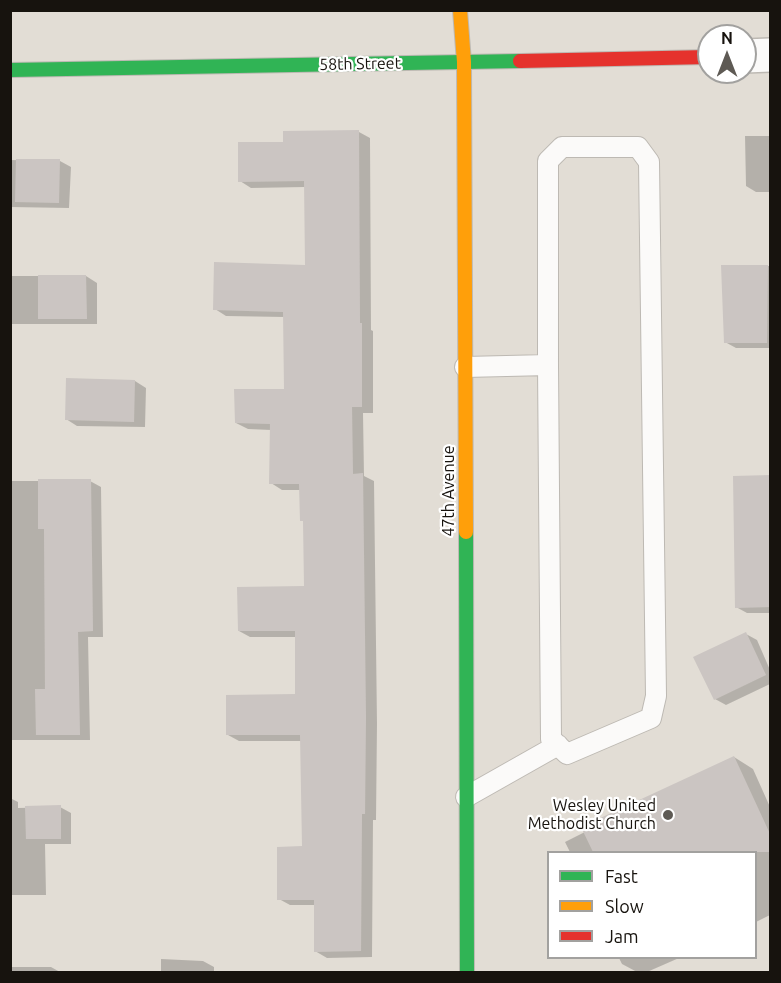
<!DOCTYPE html>
<style>
body{margin:0}
#map{position:relative;width:781px;height:983px;overflow:hidden;background:#e2ddd5;font-family:Ubuntu,sans-serif}
canvas{display:block}
.frame{position:absolute;inset:0;border:12px solid #17130e;pointer-events:none}
.legend{position:absolute;left:547px;top:851px;width:210px;height:108px;box-sizing:border-box;background:#fff;border:2px solid #a2a19f;margin:0;padding:8px 10px;list-style:none;font-size:18px;color:#17130e}
.legend li{display:flex;align-items:center;gap:12px;height:30px}
.legend b{width:30px;border:2px solid #a2a19f}
.north{position:absolute;left:697px;top:24px;width:60px;height:60px;box-sizing:border-box;background:#fff;border:2px solid #a2a19f;border-radius:50%;rotate:0deg;font-size:16px;font-weight:700;line-height:24px;text-align:center;color:#17130e}
.north::after{content:'';display:block;margin:auto;width:21px;height:27px;background:#5e5a54;clip-path:polygon(50% 0,100% 100%,50% 72%,0 100%)}
</style>
<div id="map">
<canvas width="781" height="983"></canvas>
<div class="frame"></div>
<ul class="legend">
<li><b style="height:8px;background:#30b455"></b>Fast</li>
<li><b style="height:8px;background:#ff9f0a"></b>Slow</li>
<li><b style="height:8px;background:#e5322d"></b>Jam</li>
</ul>
<div class="north">N</div>
</div>
<script>
const g = document.querySelector('canvas').getContext('2d');
g.lineJoin = 'round';
function fillPath(path, color) { g.fillStyle = color; g.fill(path, 'evenodd'); }
const poly = rows => new Path2D(rows.map(r => 'M' + r).join(''));
function stroke(path, color, width, dash) { g.strokeStyle = color; g.lineWidth = width; g.lineCap = dash ? 'butt' : 'round'; g.setLineDash(dash || []); g.stroke(path); }
function drawText(font, color, halo, rows, align = 'center') {
  g.font = font + ' Ubuntu,sans-serif'; g.lineWidth = 4.5; g.setLineDash([]); g.textBaseline = 'middle'; g.strokeStyle = halo; g.fillStyle = color; for (const [text, x, y, turn = 0] of rows) {
    g.save(); g.translate(x, y); g.rotate((+turn || 0) * Math.PI / 180); g.textAlign = isNaN(turn) ? turn : align; if (halo) g.strokeText(text, 0, 0); g.fillText(text, 0, 0); g.restore();
  }
}
fillPath(poly([
 [359,132,370,138,371,330,373,331,373,413,363,413,364,476,374,481,377,724,376,820,373,820,372,957,327,958,315,951,315,905,290,905,279,899,303,848,302,741,239,741,228,735,297,695,296,637,250,637,239,631,306,587,305,522,301,520,301,490,282,490,271,483,271,430,248,429,236,423,286,390,284,317,226,316,215,309,306,266,305,187,251,188,240,181,285,143,285,133],
 [745,136,770,136,770,192,756,192,746,186],
 [10,160,60,161,71,167,69,208,10,207],
 [723,266,770,266,770,348,736,348,725,342],
 [10,276,86,276,97,283,97,324,10,324],
 [135,381,146,388,145,427,77,426,66,419],
 [770,477,770,613,747,613,736,607],
 [10,481,90,481,101,487,103,637,88,637,90,740,10,740],
 [746,634,757,640,770,670,770,684,726,705,715,699],
 [734,757,753,769,770,807,770,915,756,922,756,852,570,852,565,842],
 [10,798,18,802,18,808,60,807,71,813,71,844,45,844,46,895,10,895],
 [619,958,679,958,647,972,637,972,622,964],
 [161,959,203,961,214,967,214,972,161,972],
 [10,967,51,967,60,972,10,972]
]), '#0003');
fillPath(poly([
 [359,130,360,323,362,323,362,407,352,407,353,474,363,473,366,717,365,814,362,814,361,951,314,952,314,900,277,900,277,847,302,846,300,735,226,735,226,695,295,694,295,631,238,631,237,587,304,586,303,521,300,521,299,484,269,484,270,424,235,423,234,389,284,389,283,312,213,310,214,262,305,265,304,181,238,182,238,142,283,142,283,131],
 [16,159,60,159,59,203,15,202],
 [721,265,768,265,767,343,724,343],
 [38,275,86,275,87,319,38,319],
 [66,378,135,380,134,422,65,420],
 [771,475,771,607,735,608,733,476],
 [38,479,91,479,93,631,78,632,80,735,36,735,35,689,45,689,44,529,38,529],
 [746,632,766,675,714,700,693,657],
 [734,756,771,836,771,852,593,852,581,827],
 [61,805,61,839,26,839,25,806]
]), '#cbc5c2');
const lane = poly([
 [562,147,638,147,649,162,656,696,651,718,567,754,551,739,548,365,548,161,562,147],
 [465,367,548,365],
 [466,797,558,745]
]);
const street = poly([
 [745,56,770,55]
]);
const fast = poly([
 [10,70,520,61],
 [466,532,467,972]
]);
const slow = poly([
 [460,10,464,62,466,532]
]);
const jam = poly([
 [520,61,709,57]
]);
stroke(lane, '#bdb9b3', 22);
stroke(street, '#bdb9b3', 36);
stroke(fast, '#bdb9b3', 16);
stroke(slow, '#bdb9b3', 16);
stroke(jam, '#bdb9b3', 16);
stroke(lane, '#fbfaf9', 20);
stroke(street, '#fbfaf9', 33);
stroke(fast, '#30b455', 14);
stroke(slow, '#ff9f0a', 14);
stroke(jam, '#e5322d', 14);
for (const [x, y, r, color] of [
 [668,815,6,"#5e5a54"]
]) { const dot = new Path2D(); dot.arc(x, y, r, 0, 2 * Math.PI); g.fillStyle = color; g.fill(dot); stroke(dot, '#fff', 2); }
drawText('16px', '#17130e', '#fff', [
 ["58th Street",360,64,-1],
 ["47th Avenue",449,491,-90]
]);
drawText('16px', '#17130e', '#fff', [
 ["Wesley United",656,806],
 ["Methodist Church",656,824]
], 'right');
</script>
